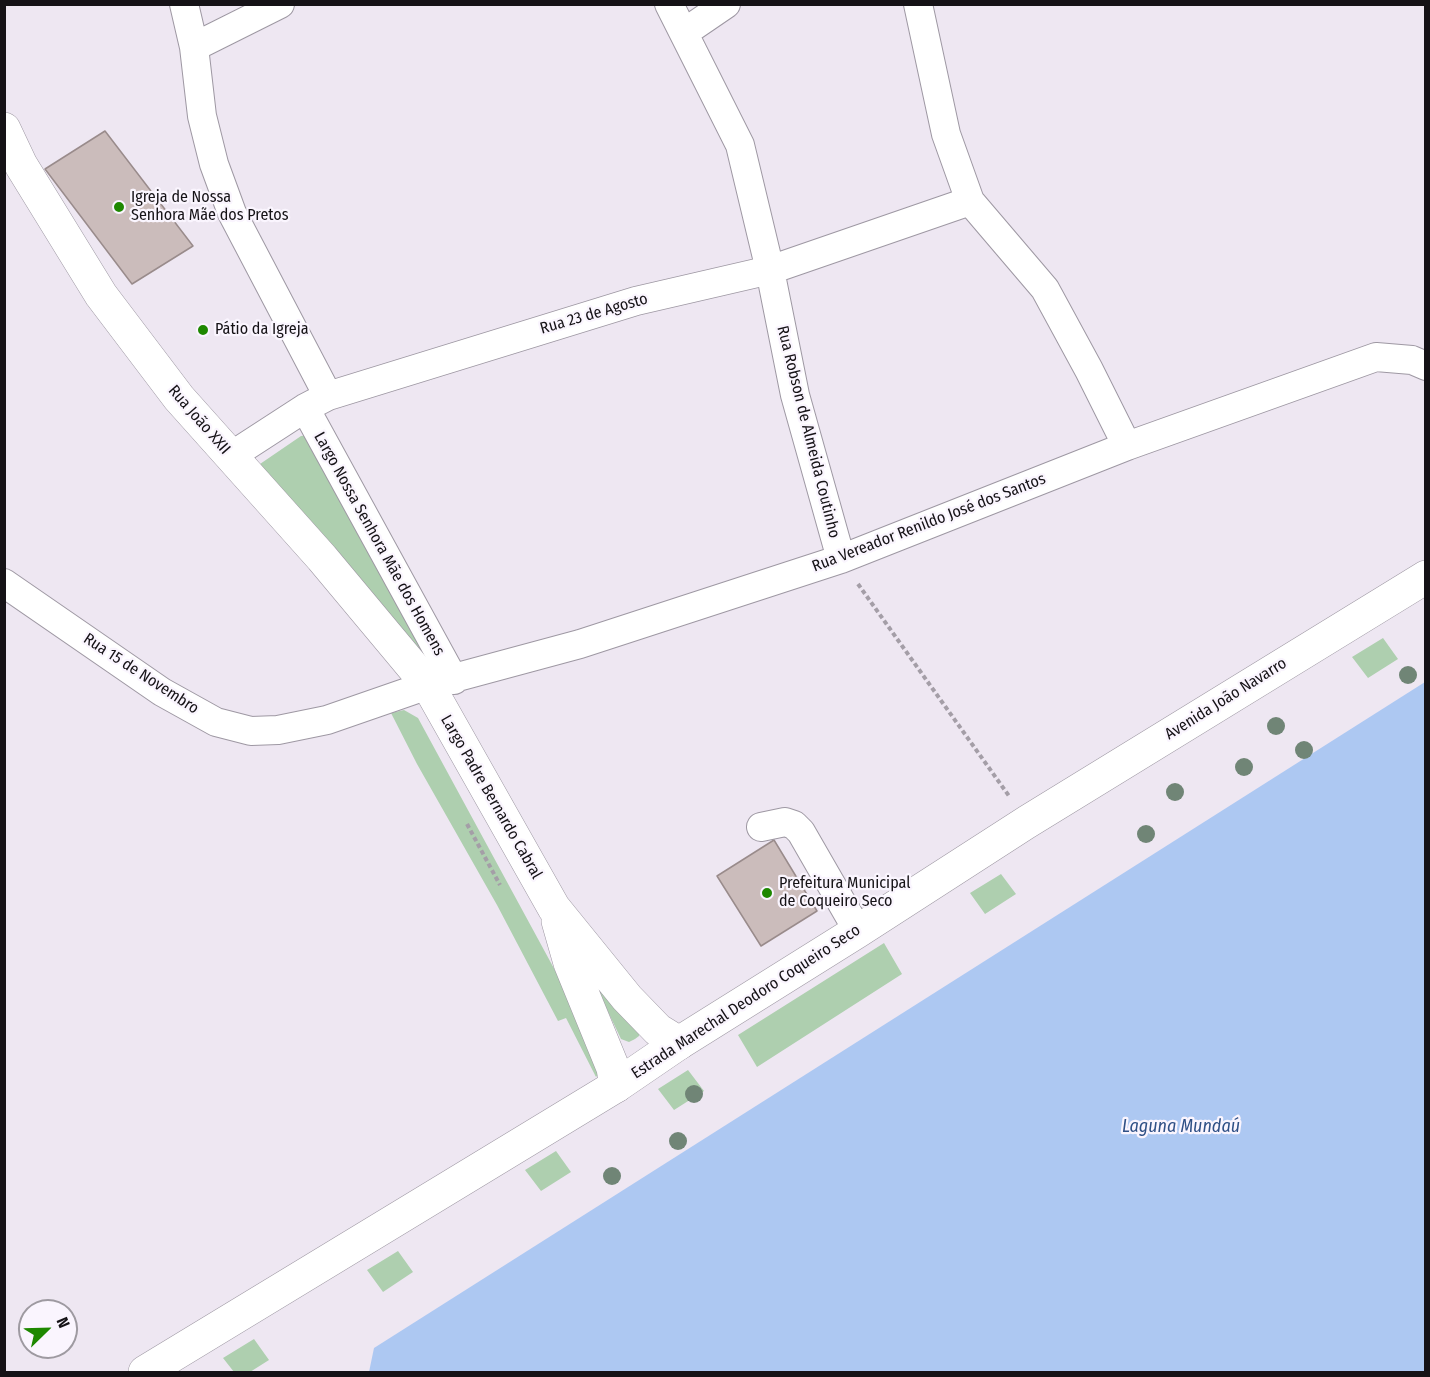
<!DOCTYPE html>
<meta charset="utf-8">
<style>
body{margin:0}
#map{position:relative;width:1430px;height:1377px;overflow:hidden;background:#eee7f2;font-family:"Fira Sans Condensed",sans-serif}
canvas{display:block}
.frame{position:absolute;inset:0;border:6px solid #151216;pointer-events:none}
.north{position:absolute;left:18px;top:1299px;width:60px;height:60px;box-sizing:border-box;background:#faf5fe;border:2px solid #9e9aa1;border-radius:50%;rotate:67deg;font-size:16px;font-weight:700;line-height:24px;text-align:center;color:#151216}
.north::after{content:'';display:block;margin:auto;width:21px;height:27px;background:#1e8800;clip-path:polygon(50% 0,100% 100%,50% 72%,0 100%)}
</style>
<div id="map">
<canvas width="1430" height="1377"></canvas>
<div class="frame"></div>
<div class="north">N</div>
</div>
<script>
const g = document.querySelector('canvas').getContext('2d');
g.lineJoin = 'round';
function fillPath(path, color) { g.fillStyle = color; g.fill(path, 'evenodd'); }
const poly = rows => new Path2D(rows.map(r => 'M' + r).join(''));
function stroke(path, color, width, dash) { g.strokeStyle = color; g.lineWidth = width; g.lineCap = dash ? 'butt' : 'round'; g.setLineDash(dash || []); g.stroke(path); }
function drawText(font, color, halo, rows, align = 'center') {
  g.font = font + ' "Fira Sans Condensed",sans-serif'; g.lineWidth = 4.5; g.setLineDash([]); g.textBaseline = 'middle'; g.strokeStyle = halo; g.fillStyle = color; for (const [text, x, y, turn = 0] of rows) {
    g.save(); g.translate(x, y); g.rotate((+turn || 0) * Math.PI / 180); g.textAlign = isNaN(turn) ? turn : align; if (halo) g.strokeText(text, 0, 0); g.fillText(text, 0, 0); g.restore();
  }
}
fillPath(poly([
 [309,435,422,651,416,651,259,469,260,464,301,436],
 [1383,638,1398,659,1368,678,1352,657],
 [404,710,418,718,601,1055,603,1069,596,1077,566,1018,558,1021,497,905,417,764,391,713],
 [1001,874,1016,894,985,914,970,893],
 [884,943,902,974,757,1067,738,1035],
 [590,974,640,1030,639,1036,635,1039,629,1042,621,1039],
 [688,1070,704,1091,674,1110,658,1089],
 [556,1151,571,1172,541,1191,525,1170],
 [398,1251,413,1272,383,1292,367,1270],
 [254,1339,269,1360,250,1372,234,1372,223,1358]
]), '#aecfaf');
fillPath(poly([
 [1425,682,1425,1372,369,1372,374,1348]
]), '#adc8f2');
const building = poly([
 [105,131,193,246,132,284,45,169,105,131],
 [774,840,817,911,761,946,717,876,774,840]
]);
fillPath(building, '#cbbcbb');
stroke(building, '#998b8b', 1.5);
const minor = poly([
 [184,4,194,47,202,116,214,164,232,213,328,396],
 [669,4,740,145,770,270,795,395,841,559],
 [918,4,946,134,970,201,1045,289,1089,370,1127,446],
 [685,32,726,4],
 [194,47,280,4],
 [305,408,454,680],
 [231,456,305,408,328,396,636,301,770,270,970,201],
 [4,583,162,692,216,722,251,731,278,730,327,720,428,685,580,644,841,559,1127,446,1376,357,1412,360,1426,366],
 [761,827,785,822,794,825,801,832,858,931]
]);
const tertiary = poly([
 [145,1372,616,1086,679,1043,858,931,1027,822,1426,577]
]);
const secondary = poly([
 [4,129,21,165,101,295,179,398,322,558,428,685,554,908,627,998,658,1030,679,1043],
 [558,921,570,963,613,1068,616,1086]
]);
stroke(minor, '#9e98a3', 30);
stroke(tertiary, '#9e98a3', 34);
stroke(secondary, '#9e98a3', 34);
stroke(poly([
 [858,584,1009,796],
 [467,824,500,885]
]), '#a49ea7', 4, [4.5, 3]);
stroke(minor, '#fff', 28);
stroke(tertiary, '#fff', 33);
stroke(secondary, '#fff', 33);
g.fillStyle = '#708576';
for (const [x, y] of [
 [1408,675],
 [1276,726],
 [1304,750],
 [1244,767],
 [1175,792],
 [1146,834],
 [694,1094],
 [678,1141],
 [612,1176]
]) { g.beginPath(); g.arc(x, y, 9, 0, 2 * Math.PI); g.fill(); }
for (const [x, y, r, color] of [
 [119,207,6,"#1e8800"],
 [203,330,6,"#1e8800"],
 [767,893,6,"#1e8800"]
]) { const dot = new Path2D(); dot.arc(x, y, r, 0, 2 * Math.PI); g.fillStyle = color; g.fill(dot); stroke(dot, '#faf5fe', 2); }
drawText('16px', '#151216', '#faf5fe', [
 ["Igreja de Nossa",131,198],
 ["Senhora Mãe dos Pretos",131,216],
 ["Pátio da Igreja",215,330],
 ["Prefeitura Municipal",779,884],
 ["de Coqueiro Seco",779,902]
], 'left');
drawText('16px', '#151216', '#faf5fe', [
 ["Rua 23 de Agosto",594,314,-16],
 ["Rua João XXII",199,420,49],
 ["Rua Robson de Almeida Coutinho",808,432,76],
 ["Rua Vereador Renildo José dos Santos",929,523,-21],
 ["Largo Nossa Senhora Mãe dos Homens",379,544,61],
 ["Rua 15 de Novembro",141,674,33],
 ["Avenida João Navarro",1226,699,-32],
 ["Largo Padre Bernardo Cabral",491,797,60],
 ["Estrada Marechal Deodoro Coqueiro Seco",746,1002,-33]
]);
drawText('italic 18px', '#2f5086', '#faf5fe', [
 ["Laguna Mundaú",1181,1127]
]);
</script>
